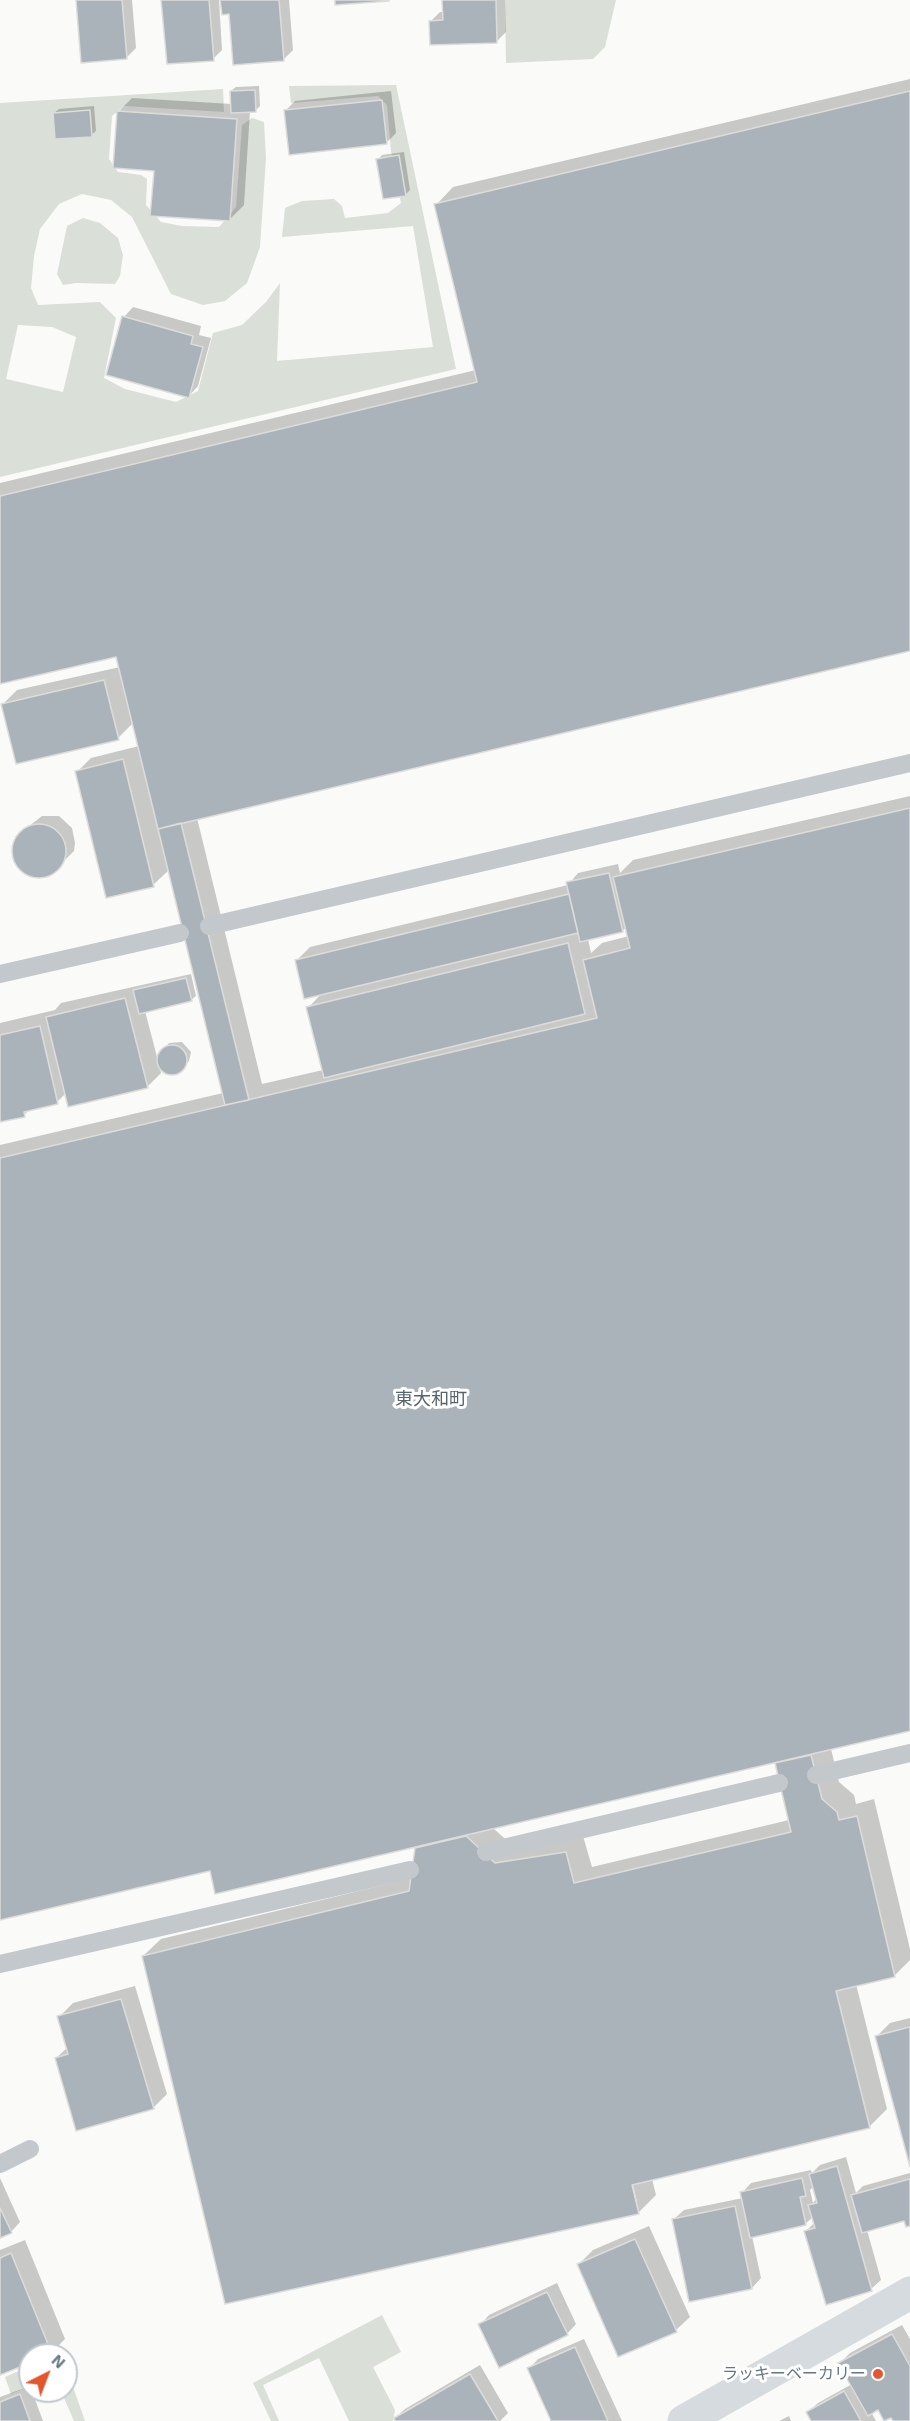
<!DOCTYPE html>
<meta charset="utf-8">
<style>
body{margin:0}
#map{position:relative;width:910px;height:2421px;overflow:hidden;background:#fafaf8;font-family:"Exo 2",sans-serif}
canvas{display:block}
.north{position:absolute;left:18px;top:2343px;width:60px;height:60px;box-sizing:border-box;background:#fff;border:2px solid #c1c8cd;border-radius:50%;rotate:42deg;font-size:16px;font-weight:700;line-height:24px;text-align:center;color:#657683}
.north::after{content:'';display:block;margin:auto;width:21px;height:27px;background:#e4572e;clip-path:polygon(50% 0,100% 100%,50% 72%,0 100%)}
</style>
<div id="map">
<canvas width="910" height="2421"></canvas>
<div class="north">N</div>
</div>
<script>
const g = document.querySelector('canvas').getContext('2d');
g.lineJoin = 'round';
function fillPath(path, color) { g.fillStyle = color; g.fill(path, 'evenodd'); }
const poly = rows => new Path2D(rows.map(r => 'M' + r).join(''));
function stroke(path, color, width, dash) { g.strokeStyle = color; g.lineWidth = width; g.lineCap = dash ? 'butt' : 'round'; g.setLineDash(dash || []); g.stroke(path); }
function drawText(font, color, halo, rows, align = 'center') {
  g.font = font + ' "Exo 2","Noto Sans JP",sans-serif'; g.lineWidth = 6; g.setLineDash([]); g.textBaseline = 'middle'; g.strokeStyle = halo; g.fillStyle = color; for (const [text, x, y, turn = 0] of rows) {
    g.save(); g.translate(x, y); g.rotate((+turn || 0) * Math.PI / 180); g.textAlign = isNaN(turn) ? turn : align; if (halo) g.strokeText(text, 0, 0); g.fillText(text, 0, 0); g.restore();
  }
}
fillPath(poly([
 [505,0,616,0,605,47,593,59,506,63],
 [396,85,456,369,0,477,0,103,223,89,224,112,124,106,112,116,109,159,118,172,141,175,147,179,146,205,161,222,182,226,219,227,236,207,242,125,252,118,264,122,266,158,260,247,247,283,225,301,203,305,171,294,132,217,111,200,82,194,59,204,40,229,34,256,31,288,38,305,100,302,116,318,104,378,125,389,176,402,198,391,213,333,242,325,266,302,280,283,277,361,433,347,413,226,282,237,285,208,302,201,334,199,342,206,345,218,388,213,401,203,391,151,387,105,378,96,291,103,289,86],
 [18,325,52,327,76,337,63,392,6,379],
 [83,218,100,223,118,238,123,255,120,276,115,284,76,283,63,285,57,274,67,226],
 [382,2315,401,2352,373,2367,395,2410,393,2421,349,2421,319,2358,263,2385,279,2421,271,2421,253,2383],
 [30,2366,30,2386,11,2394,5,2377],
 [66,2367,85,2421,74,2421,61,2391,66,2391]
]), '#dadfd7');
fillPath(poly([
 [77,0,132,0,136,48,126,58],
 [163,0,219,0,222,50,213,59],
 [222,0,289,0,293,50,283,60,230,13],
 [443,0,505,0,506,32,496,42,430,22,440,12,444,12],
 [910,79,910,649,197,818,262,1084,323,1070,308,1008,322,993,296,961,310,947,568,885,578,873,618,864,620,873,633,860,910,796,910,1730,831,1749,839,1782,854,1795,856,1804,874,1799,910,1949,910,1960,895,1975,856,1984,887,2109,869,2127,652,2179,656,2195,638,2213,143,1956,161,1939,412,1878,416,1846,211,1869,0,1918,0,1145,223,1093,169,870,153,885,77,772,91,758,139,746,133,723,118,738,3,704,17,690,120,667,117,655,0,683,0,483,476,370,436,205,453,187],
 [627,927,629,936,602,943,591,953,588,939,622,931],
 [776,1761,789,1820,592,1867,583,1836,513,1846,493,1828],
 [631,2177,637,2202,634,2202,629,2178],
 [259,86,260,106,255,111,250,111,244,205,230,219,155,169,118,112,132,98,232,104,231,91,236,87],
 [391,91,396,133,386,143,285,111,295,101],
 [94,106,96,131,91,135,54,113,59,109],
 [404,152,410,190,405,195,378,160,382,155],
 [133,307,201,326,199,335,211,338,198,386,189,396,124,317],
 [42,816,59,816,72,828,75,843,74,851,52,873,36,876,29,874,16,863,14,845,24,830],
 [191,974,196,996,191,1000,145,1011,157,1057,169,1043,182,1042,191,1052,189,1061,177,1073,167,1073,159,1066,161,1073,147,1087,66,1093,57,1102,31,1108,24,1115,0,1121,0,1023,55,1010,61,1003],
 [135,1986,167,2094,153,2108,56,2058,68,2047,59,2017,73,2003],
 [910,2018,910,2161,876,2037,890,2023],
 [846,2157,856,2193,863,2186,910,2173,910,2225,905,2219,867,2230,881,2280,871,2289,806,2231,815,2222,813,2217,805,2224,752,2236,761,2278,752,2288,674,2219,684,2210,743,2198,742,2193,751,2183,811,2170,812,2173,820,2165],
 [814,2186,817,2198,813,2203,810,2190],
 [0,2178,20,2222,11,2232,0,2236],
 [649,2226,690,2317,676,2330,579,2264,593,2250],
 [25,2240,65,2339,51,2353,46,2355,30,2355,30,2361,0,2374,0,2250],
 [557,2283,576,2324,567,2334,480,2325,489,2315],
 [902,2325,910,2339,910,2421,895,2421,892,2416,878,2408,871,2412,876,2421,813,2421,808,2412,818,2403,852,2384,840,2363,850,2353],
 [584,2339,622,2421,553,2421,529,2369,538,2359],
 [480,2365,508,2413,500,2421,397,2421,395,2418,405,2409],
 [30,2386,43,2421,0,2421,0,2397],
 [789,2416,791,2421,779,2421]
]), '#0003');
const building = poly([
 [76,0,122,0,127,59,81,63,76,0],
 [161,0,209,0,214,61,167,64,161,0],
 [220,0,279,0,284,61,233,65,229,14,222,15,220,0],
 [335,0,389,0,389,1,335,5,335,0],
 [442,0,496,0,497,43,430,45,429,21,443,20,442,0],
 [255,90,256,112,231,113,230,91,255,90],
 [910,91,910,651,158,829,116,657,0,684,0,496,477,382,434,204,910,91],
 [382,100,387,144,289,155,284,110,382,100],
 [90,110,92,137,55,139,53,113,90,110],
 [117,111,237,119,230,221,150,216,154,171,113,168,117,111],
 [399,155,406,196,383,199,376,159,399,155],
 [122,316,193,336,191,344,203,347,189,398,106,375,122,316],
 [104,680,119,740,16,764,1,704,104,680],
 [123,759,154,887,106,898,75,771,123,759],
 [910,808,910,1731,215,1894,210,1871,0,1920,0,1158,597,1018,583,960,630,948,613,877,910,808],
 [181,823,249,1100,225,1105,158,829,181,823],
 '12 851a27 27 0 1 1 54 0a27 27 0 1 1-54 0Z',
 [609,873,623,932,580,942,566,882,609,873],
 [569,894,578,933,304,999,295,960,569,894],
 [568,943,585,1014,324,1078,306,1007,568,943],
 [186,978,192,1001,139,1014,133,990,186,978],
 [125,998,148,1088,68,1107,46,1017,125,998],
 [40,1026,58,1104,24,1112,25,1117,0,1122,0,1035,40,1026],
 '157 1060a15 15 0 1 1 30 0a15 15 0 1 1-30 0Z',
 [811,1755,822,1799,837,1812,839,1820,857,1816,895,1977,836,1991,870,2128,632,2185,639,2214,225,2304,142,1956,409,1891,415,1848,466,1836,495,1863,566,1852,574,1883,791,1832,775,1763,811,1755],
 [121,1999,154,2109,76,2131,55,2058,68,2054,57,2016,121,1999],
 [910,2027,910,2167,875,2036,910,2027],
 [837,2166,872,2291,826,2305,804,2231,815,2228,808,2205,817,2203,809,2174,837,2166],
 [802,2178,806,2196,800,2197,806,2225,750,2238,740,2192,802,2178],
 [910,2179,910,2226,906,2227,904,2221,862,2233,851,2195,910,2179],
 [735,2206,752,2289,689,2302,672,2219,735,2206],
 [0,2208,12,2233,0,2238,0,2208],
 [635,2239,677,2332,618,2357,577,2264,635,2239],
 [11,2253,52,2354,30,2355,30,2363,0,2375,0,2258,11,2253],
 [547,2292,568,2335,499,2368,478,2324,547,2292],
 [892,2334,910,2366,910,2421,893,2421,891,2418,884,2421,878,2410,868,2416,838,2363,892,2334],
 [575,2347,608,2421,551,2421,527,2368,575,2347],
 [470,2374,498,2421,395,2421,394,2418,470,2374],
 [844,2391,861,2421,811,2421,806,2412,844,2391],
 [20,2394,30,2421,0,2421,0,2402,20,2394]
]);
fillPath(building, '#aab3b9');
stroke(building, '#dcdcda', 1.5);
stroke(poly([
 [209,926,910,763],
 [0,974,180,933],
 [816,1775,910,1753],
 [486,1852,779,1783],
 [0,1964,410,1870],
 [0,2164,30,2149]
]), '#c3c8cc', 18);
stroke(poly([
 [684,2421,910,2293]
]), '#d6dbdf', 33);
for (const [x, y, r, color] of [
 [878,2374,6,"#e4572e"]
]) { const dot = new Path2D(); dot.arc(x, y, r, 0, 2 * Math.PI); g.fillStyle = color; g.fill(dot); stroke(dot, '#fff', 2); }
drawText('16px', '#657683', '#fff', [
 ["ラッキーベーカリー",866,2374]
], 'right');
drawText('18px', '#57646e', '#fff', [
 ["東大和町",431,1399]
]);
</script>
